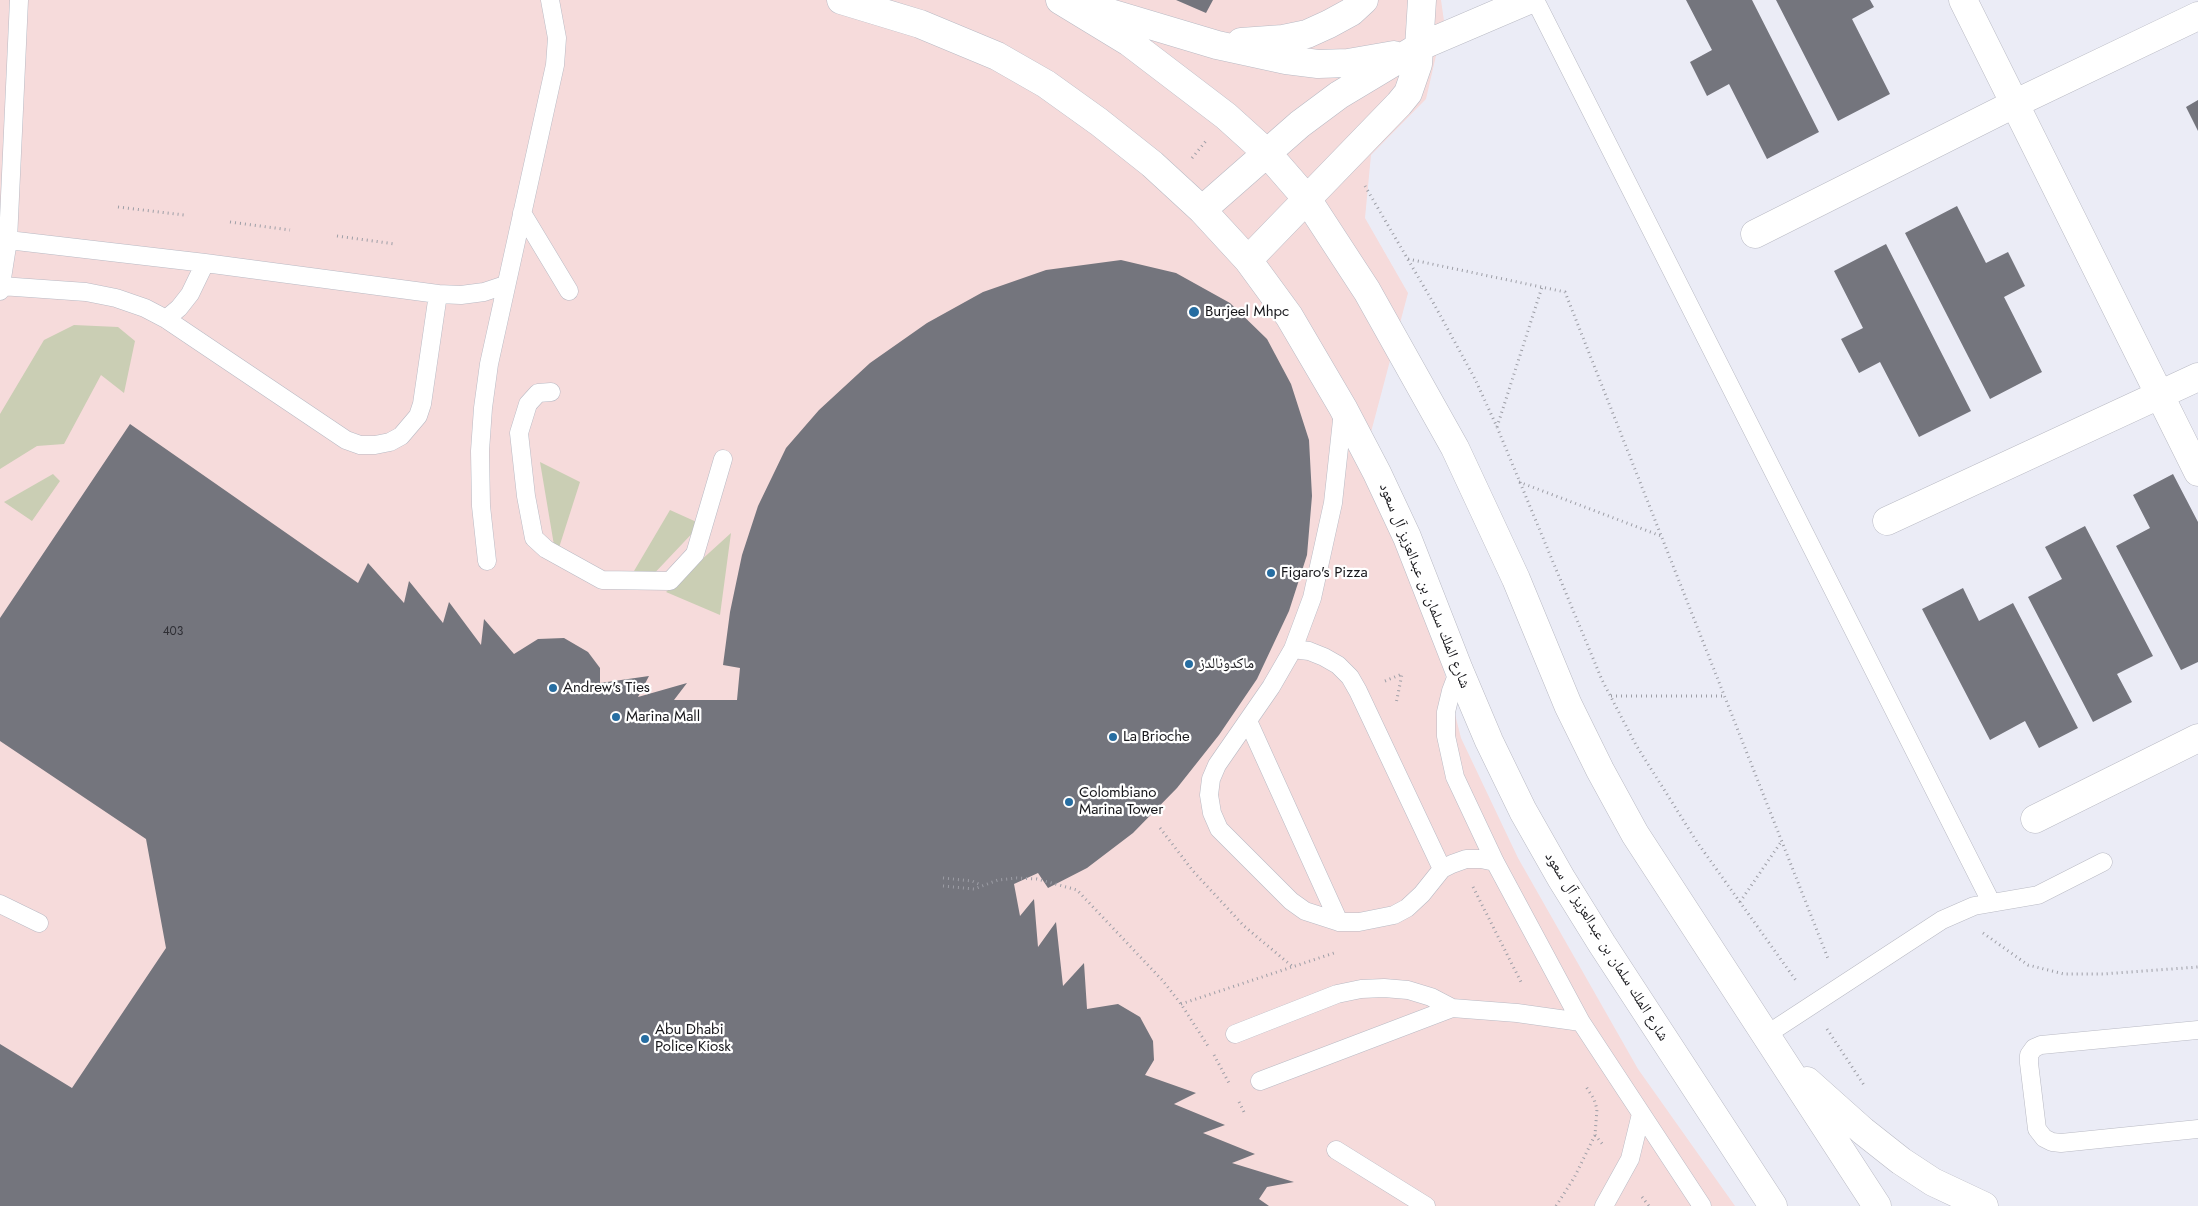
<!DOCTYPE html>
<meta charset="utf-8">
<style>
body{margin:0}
canvas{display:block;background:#ebecf6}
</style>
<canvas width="2198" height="1206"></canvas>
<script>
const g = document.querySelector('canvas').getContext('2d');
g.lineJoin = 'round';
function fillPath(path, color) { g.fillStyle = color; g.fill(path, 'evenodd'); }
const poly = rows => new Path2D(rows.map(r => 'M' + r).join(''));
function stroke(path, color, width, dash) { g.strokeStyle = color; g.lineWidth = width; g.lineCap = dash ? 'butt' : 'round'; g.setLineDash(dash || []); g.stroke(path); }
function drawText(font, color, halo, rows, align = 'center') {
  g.font = font + ' Jost,"Noto Naskh Arabic",sans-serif'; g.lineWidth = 4.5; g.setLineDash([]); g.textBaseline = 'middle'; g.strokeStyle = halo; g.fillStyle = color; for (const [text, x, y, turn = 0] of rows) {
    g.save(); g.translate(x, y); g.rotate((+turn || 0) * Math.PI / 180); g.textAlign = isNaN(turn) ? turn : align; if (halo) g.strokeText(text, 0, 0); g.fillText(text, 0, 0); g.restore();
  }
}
fillPath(poly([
 [0,0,1441,0,1444,21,1426,99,1371,155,1365,218,1408,293,1362,466,1436,639,1461,738,1518,858,1638,1069,1735,1206,0,1206]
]), '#f6dbdb');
fillPath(poly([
 [74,325,118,327,135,341,124,393,101,375,64,444,37,446,0,469,0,414,44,340],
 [540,462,580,482,556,557],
 [53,474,60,481,32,521,4,502],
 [670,510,701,524,648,580,634,571],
 [731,533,720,615,666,592]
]), '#caceb4');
fillPath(poly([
 [1176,0,1213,0,1206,13],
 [1686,0,1752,0,1819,132,1767,159,1729,84,1707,96,1690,62,1712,50],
 [1776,0,1870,0,1874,7,1852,19,1890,94,1838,121],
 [2198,100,2198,131,2186,107],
 [1957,206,1986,263,2008,252,2025,286,2004,297,2042,372,1990,399,1905,233],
 [1886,244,1971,411,1919,437,1880,362,1859,373,1841,339,1863,328,1834,271],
 [1121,260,1176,273,1230,303,1267,339,1291,384,1309,440,1312,496,1307,555,1289,611,1257,679,1219,735,1177,788,1133,833,1087,868,1048,888,1038,873,1014,884,1020,916,1034,899,1038,947,1056,922,1063,986,1084,963,1087,1009,1118,1004,1140,1017,1153,1041,1154,1060,1145,1075,1196,1093,1174,1104,1225,1125,1203,1133,1255,1154,1232,1163,1294,1182,1267,1187,1259,1199,1269,1206,0,1206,0,1044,72,1088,166,948,146,839,0,741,0,618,130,424,358,583,368,563,404,603,409,581,443,623,449,602,481,645,484,619,514,654,538,639,564,638,588,652,600,668,600,683,649,676,638,697,687,683,674,700,737,700,740,668,723,665,730,612,742,555,758,506,786,448,819,410,870,363,927,323,983,292,1046,270],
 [2173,474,2198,522,2198,662,2181,670,2116,546,2150,528,2133,495],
 [2085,526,2153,656,2117,674,2132,702,2093,722,2028,597,2062,579,2045,547],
 [1963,588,1979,621,2013,603,2078,728,2039,748,2025,721,1990,740,1922,609]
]), '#74757d');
const lane = poly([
 [1535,0,1991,902],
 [522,213,569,291],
 [8,240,205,263,438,294,461,295,484,292,505,285],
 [1,286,86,292,116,298,145,308,166,319,346,440,360,445,375,445,390,442,401,436,418,416,422,404,438,294],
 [0,291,8,240,19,0],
 [166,319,179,308,190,294,205,263],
 [551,392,538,393,528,404,519,433,526,496,534,538,546,549,602,580,670,581,695,554,723,459],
 [1343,411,1333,503,1312,598,1293,649,1271,687,1217,765,1211,779,1209,795,1212,813,1219,829,1291,901,1305,911,1339,922,1359,922,1394,915,1407,908,1422,894,1442,869,1452,864,1466,859,1481,859,1495,862],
 [487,561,481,506,480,451,483,408,489,364,555,65,557,38,550,0],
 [1293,649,1309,651,1324,657,1338,665,1350,677,1358,691,1442,869],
 [1459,670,1451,691,1446,712,1446,736,1455,777,1495,862,1581,1022,1702,1206],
 [1248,721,1339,922],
 [0,904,39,923],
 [2198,1030,2041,1045,2034,1048,2029,1055,2029,1063,2037,1129,2044,1138,2052,1142,2061,1143,2198,1129],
 [1235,1034,1337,994,1361,989,1384,988,1408,990,1431,997,1452,1008],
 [1766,1035,1942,920,1974,906,2038,895,2103,862],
 [1260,1081,1452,1008,1517,1013,1581,1022],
 [1336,1150,1426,1206],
 [1604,1206,1630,1159,1641,1114]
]);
const street = poly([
 [841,0,920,24,997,56,1046,84,1099,122,1152,164,1202,210,1248,260,1289,316,1343,408,1377,473,1407,537,1459,670,1489,741,1523,811,1561,878,1602,944,1773,1206],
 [1060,0,1129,42,1226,116,1267,153,1307,199,1367,291,1455,448,1516,579,1568,705,1600,770,1635,834,1877,1206],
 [1963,0,2198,472],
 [1090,7,1217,45,1286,60,1318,64,1348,63,1394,55],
 [1241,42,1283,39,1307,34,1329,24,1351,12,1364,0],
 [1202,210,1300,124,1339,95,1419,47,1529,0],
 [1755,234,2016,103,2198,16],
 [1248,260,1399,104,1408,93,1418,64,1422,0],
 [1887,521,2198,377],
 [2035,819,2198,738],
 [1807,1081,1863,1131,1901,1161,1933,1182,1984,1206]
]);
stroke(lane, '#b9bac4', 19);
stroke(street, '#b9bac4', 29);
stroke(poly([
 [1192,158,1206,141],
 [1365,186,1434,304,1475,379,1497,427,1602,680,1636,745,1697,842,1797,982],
 [118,207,184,215],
 [230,222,290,230],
 [337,236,395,244],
 [1408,259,1565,292,1829,961],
 [1497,427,1542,287],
 [1519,482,1661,536],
 [1385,681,1402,674,1396,704],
 [1611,696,1725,696],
 [1160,828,1193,871,1244,926,1293,967],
 [943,878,972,881,981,885],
 [943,886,974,889,998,880,1017,878,1037,879,1077,890,1163,981,1181,1004,1208,1046],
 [1473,887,1522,984],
 [1740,902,1781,842],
 [1983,933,2028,965,2064,974,2103,974,2198,967],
 [1181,1004,1337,952],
 [1827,1029,1864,1085],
 [1214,1055,1230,1085],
 [1239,1102,1244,1112],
 [1595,1135,1604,1146],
 [1642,1197,1649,1206],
 [1556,1206,1574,1178,1595,1135,1597,1109,1594,1099,1585,1085]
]), '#9d9ea6', 3, [1, 4]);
stroke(lane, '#fff', 18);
stroke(street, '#fff', 28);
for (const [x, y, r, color] of [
 [1194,312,6,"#266da1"],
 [1271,573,5,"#266da1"],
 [1189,664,5,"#266da1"],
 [553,688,5,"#266da1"],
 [616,717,5,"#266da1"],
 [1113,737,5,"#266da1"],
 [1069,802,5,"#266da1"],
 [645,1039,5,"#266da1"]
]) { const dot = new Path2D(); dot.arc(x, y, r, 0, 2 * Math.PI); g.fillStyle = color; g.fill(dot); stroke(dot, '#fff', 2); }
drawText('12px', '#2e2e34', null, [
 ["403",173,632]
]);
drawText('15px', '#17171b', '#fff', [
 ["Burjeel Mhpc",1205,312],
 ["Figaro's Pizza",1281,573],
 ["ماكدونالدز",1199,664],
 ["Andrew's Ties",563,688],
 ["Marina Mall",626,717],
 ["La Brioche",1123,737],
 ["Colombiano",1079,793],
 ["Marina Tower",1079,810],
 ["Abu Dhabi",655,1030],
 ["Police Kiosk",655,1047]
], 'left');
drawText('15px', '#17171b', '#fff', [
 ["شارع الملك سلمان بن عبدالعزيز آل سعود",1424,586,68],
 ["شارع الملك سلمان بن عبدالعزيز آل سعود",1606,947,58]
]);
</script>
